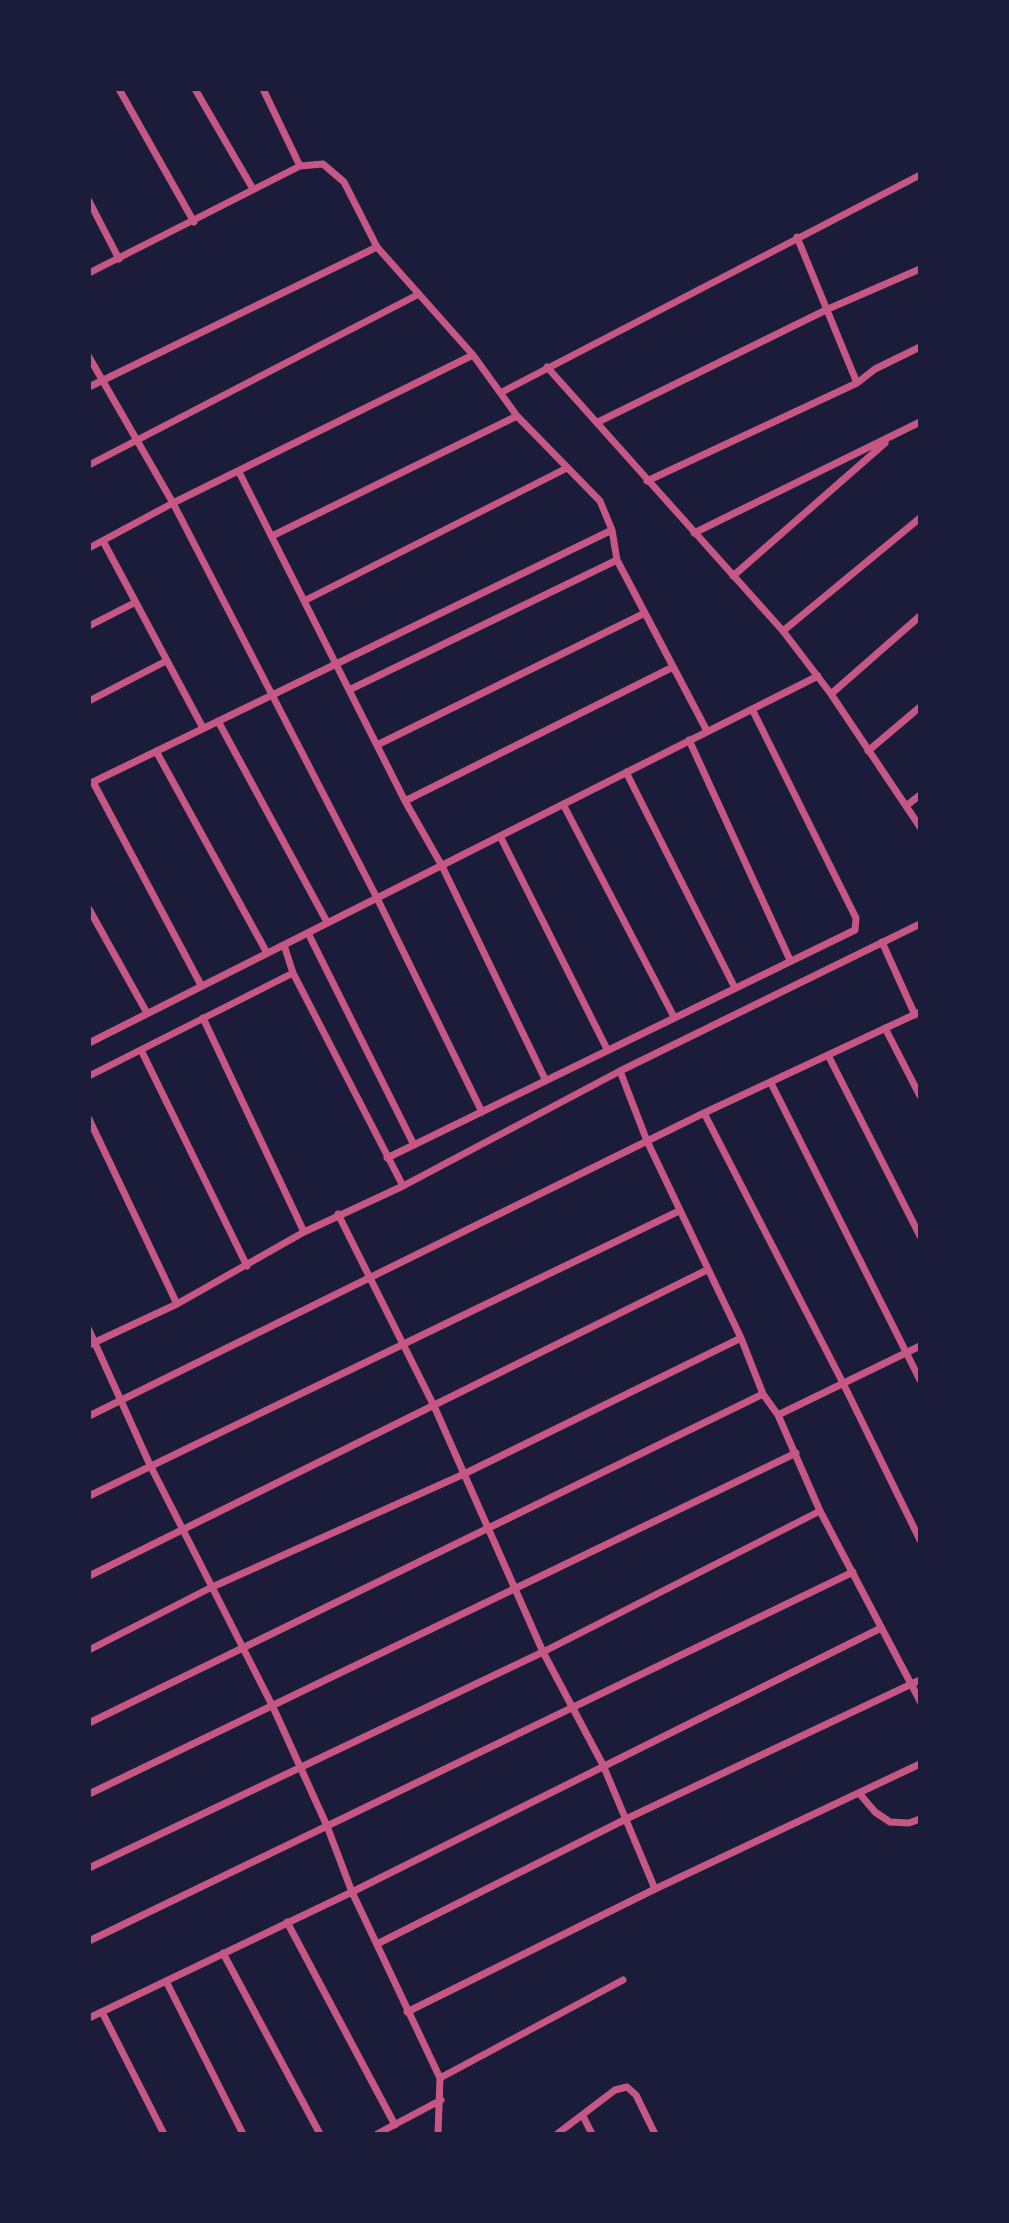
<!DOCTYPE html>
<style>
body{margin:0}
#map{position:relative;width:1009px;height:2223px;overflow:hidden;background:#1b1b3a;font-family:Rubik,sans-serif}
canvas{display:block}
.frame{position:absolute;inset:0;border:91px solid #1b1b3a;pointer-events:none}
</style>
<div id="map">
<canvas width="1009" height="2223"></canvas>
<div class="frame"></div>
</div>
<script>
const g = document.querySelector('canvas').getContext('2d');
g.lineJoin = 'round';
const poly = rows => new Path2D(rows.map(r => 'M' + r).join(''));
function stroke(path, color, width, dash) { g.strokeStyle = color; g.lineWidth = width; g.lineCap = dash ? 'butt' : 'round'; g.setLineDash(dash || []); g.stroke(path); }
stroke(poly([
 [119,89,194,222],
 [195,89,253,189],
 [263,89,300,166],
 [89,201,119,259],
 [797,237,857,383,875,369,920,347],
 [89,273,300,166,323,164,344,182,377,247,473,355,517,416,600,501,612,530,89,784],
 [89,357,173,503,377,898,482,1112],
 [547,367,783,631,831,694,920,827],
 [89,387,377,247],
 [502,392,920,175],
 [598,422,828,309,920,269],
 [89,465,419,294],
 [239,472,405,801,442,866,545,1079],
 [647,481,857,383],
 [612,530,617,560,707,731],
 [694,533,920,422],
 [272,536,517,416],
 [103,541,203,728],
 [89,548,173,503,473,355],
 [733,576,885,443],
 [304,601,567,468],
 [89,626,134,603],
 [783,631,920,518],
 [349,690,617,560],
 [831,694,920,616],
 [89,701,166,661],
 [218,721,327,922],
 [689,740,790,960],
 [377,745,645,613],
 [156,751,267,953],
 [868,751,920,707],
 [626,772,735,988],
 [93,782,201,985],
 [405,801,673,667],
 [563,804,674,1017],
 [906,806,920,795],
 [500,836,607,1049],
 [89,909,147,1013],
 [308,933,414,1145],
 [882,942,915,1015],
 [284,945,293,973,403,1186],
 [203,1018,304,1232],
 [885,1028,920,1096],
 [89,1043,818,676],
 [141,1050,247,1266],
 [829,1057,920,1236],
 [620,1071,647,1141,741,1338,763,1394,778,1415,820,1511,920,1701],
 [89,1076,293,973],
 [771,1083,920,1380],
 [704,1113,843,1383,920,1540],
 [89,1119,177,1304],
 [387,1158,855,930,856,918,752,709],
 [338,1214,434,1406,543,1652,603,1765,655,1889],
 [89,1330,150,1465,273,1707,327,1826,352,1892,440,2078,438,2134],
 [89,1345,177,1304,304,1232,403,1186,620,1071,920,924],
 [778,1415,920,1346],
 [89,1416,704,1113,920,1012],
 [89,1496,679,1211],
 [89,1576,707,1270],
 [89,1650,210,1588,464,1474,741,1338],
 [89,1723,763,1394],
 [859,1793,875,1812,890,1822,909,1823,920,1819],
 [89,1794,796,1453],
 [89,1868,543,1652,820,1511],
 [287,1922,395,2125],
 [89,1941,853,1572],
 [377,1944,626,1819,920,1680],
 [223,1953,320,2134],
 [166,1981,243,2134],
 [102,2012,164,2134],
 [407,2012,655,1889,920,1764],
 [89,2018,352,1892,881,1628],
 [440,2078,623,1980],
 [583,2116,592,2134],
 [377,2134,441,2100],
 [557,2134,615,2090,627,2087,636,2095,655,2134]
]), '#c65784', 7);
</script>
